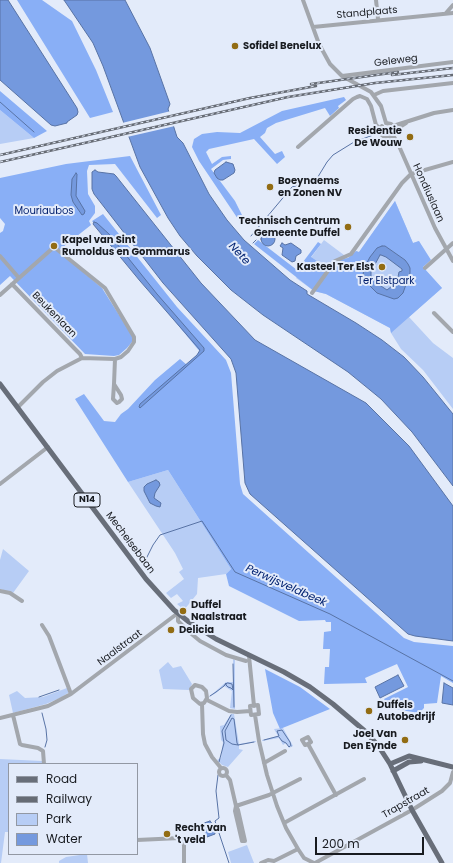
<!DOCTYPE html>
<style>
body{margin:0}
#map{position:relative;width:453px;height:863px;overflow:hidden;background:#e3ebfa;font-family:Poppins,sans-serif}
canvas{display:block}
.legend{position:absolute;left:8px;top:763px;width:130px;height:92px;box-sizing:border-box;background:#e3ebfa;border:1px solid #9298a3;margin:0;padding:5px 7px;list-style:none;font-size:12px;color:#181b20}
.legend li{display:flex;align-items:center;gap:8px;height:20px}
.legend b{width:20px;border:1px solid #9298a3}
.scale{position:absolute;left:315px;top:837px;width:109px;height:18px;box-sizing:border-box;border:2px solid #181b20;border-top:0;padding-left:5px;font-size:12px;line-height:14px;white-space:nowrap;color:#181b20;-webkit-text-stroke:3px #e3ebfa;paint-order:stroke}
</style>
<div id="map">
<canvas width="453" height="863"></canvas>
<ul class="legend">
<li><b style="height:5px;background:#686e79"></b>Road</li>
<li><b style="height:5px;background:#666b74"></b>Railway</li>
<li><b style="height:11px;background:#b7cdf5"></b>Park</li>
<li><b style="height:11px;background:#7499de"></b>Water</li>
</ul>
<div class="scale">200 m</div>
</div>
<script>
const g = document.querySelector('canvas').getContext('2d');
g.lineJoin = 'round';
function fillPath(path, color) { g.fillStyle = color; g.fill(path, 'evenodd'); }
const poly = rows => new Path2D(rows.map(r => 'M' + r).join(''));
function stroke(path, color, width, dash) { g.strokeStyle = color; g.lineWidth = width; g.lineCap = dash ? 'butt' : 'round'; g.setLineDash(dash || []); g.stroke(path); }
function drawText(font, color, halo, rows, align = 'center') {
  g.font = font + ' Poppins,sans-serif'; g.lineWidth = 4; g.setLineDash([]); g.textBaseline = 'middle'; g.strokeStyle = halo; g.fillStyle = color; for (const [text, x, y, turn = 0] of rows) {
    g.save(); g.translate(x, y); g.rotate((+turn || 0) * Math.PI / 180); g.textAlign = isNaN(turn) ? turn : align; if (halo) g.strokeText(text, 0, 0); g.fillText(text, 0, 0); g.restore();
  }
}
fillPath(poly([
 [0,110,34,138,0,144],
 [395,201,413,243,419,241,423,267,442,288,409,317,433,343,453,358,453,409,423,370,401,349,391,333,390,328,326,294,314,291,296,278,324,240,348,258,352,255,356,251,359,252],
 [168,470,231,569,226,574,198,578,197,594,184,610,177,604,183,601,177,594,171,598,166,593,184,579,179,572,183,569,175,553,128,482],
 [3,549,29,571,13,593,0,589,0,560],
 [233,659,235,660,235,709,230,708,232,691,224,686,216,693,209,697,226,682,233,682],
 [168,662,173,668,181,666,192,684,189,690,163,689,159,670],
 [67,688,69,692,68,693,60,698,46,704,13,713,9,695,17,691,25,698,43,697],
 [231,714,234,714,239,744,256,741,256,742,239,745,239,749,243,750,228,767,222,765,217,760,221,758,223,742,221,740,220,726,224,725],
 [283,728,293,746,289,748,286,743,283,745,279,738,262,741,262,740,278,736,274,729],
 [0,759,42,761,42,764,9,764,9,832,5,832,1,863,0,863],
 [247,845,254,863,231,863,228,852],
 [87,854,88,863,59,863,59,861,66,857]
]), '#b7cdf5');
fillPath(poly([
 [17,0,42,0,72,21,96,70,113,112,90,118],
 [0,91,47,131,34,138,0,110],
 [344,97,346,100,338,106,339,108,330,116,325,108,276,123,267,128,265,133,260,137,275,154,282,151,285,157,277,164,254,139,209,149,206,152,212,164,222,157,231,156,231,159,223,160,211,169,235,201,242,215,240,222,199,161,192,147,194,139,202,134,217,132,240,133,282,111],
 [130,156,161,215,157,218,115,164,89,165,87,171,88,194,95,206,95,213,89,221,91,225,58,251,102,288,133,337,132,342,127,348,119,355,114,356,85,354,10,276,0,285,0,233,3,231,5,224,0,218,0,178,66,164],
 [395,201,413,243,419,241,431,260,423,267,442,288,391,333,390,328,326,294,314,291,254,244,258,240,297,270,318,242,321,244,311,257,330,270,340,260,348,258,356,251,359,252],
 [385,246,405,260,410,273,398,298,366,282,364,268,377,248],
 [103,214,177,307,226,360,231,373,240,484,243,494,404,638,414,642,453,646,453,683,441,676,437,703,424,704,424,708,419,713,394,709,386,702,384,699,408,687,397,664,365,678,367,683,324,684,325,667,329,667,330,649,323,649,324,632,331,631,331,622,326,622,325,620,299,621,229,586,226,574,231,569,168,470,128,482,75,399,84,394,104,421,115,422,121,414,128,409,155,380,180,359,187,365,201,353,92,221],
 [265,669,300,687,330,709,280,729,273,713]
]), '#89aff6');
const water = poly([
 [0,0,8,0,77,108,78,112,77,115,67,122,67,123,55,126,51,125,0,80,0,0],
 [64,0,125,0,150,48,170,104,168,109,177,137,183,143,209,194,227,220,244,240,290,280,307,291,307,294,356,323,382,340,404,357,423,377,453,414,453,486,412,432,381,399,348,372,263,315,231,290,197,256,180,236,168,218,140,167,103,66,93,43,64,0],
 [226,162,233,164,235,170,234,173,223,180,220,180,217,178,214,173,215,170,226,162],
 [95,170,98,172,114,174,116,176,201,283,255,340,366,403,409,446,453,506,453,641,415,636,408,634,250,494,245,483,236,373,231,359,163,283,94,194,92,189,92,172,95,170],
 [76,173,77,174,76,196,85,211,84,214,82,215,73,202,71,195,72,179,76,173],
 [94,222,97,223,109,234,157,294,204,348,204,351,140,408,139,407,140,404,197,355,200,350,140,281,93,224,94,222],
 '261 239a7 7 0 1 1 14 0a7 7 0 1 1-14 0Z',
 [282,243,285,245,291,243,301,250,301,253,296,256,295,261,292,262,282,255,283,248,280,246,282,243],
 [382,246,385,246,405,260,408,264,410,268,410,273,403,293,398,298,394,299,377,293,366,282,363,275,364,268,370,257,377,248,382,246],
 [380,255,381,255,386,257,402,269,402,271,399,272,397,282,387,290,378,284,371,276,371,272,380,255],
 [156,480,159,482,160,485,155,493,154,498,161,503,160,507,156,506,150,503,144,491,144,487,147,484,156,480],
 [398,675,404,686,380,698,375,687,398,675],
 [444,683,453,688,453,705,442,703,444,683],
 [210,821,214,826,215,834,207,837,202,831,201,826,204,823,210,821]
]);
fillPath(water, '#7499de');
stroke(water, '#5873a5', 1);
fillPath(poly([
 [171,111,175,126,127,137,122,123]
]), '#e3ebfa');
stroke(poly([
 [0,102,34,132],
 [251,236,292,187,316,180,327,162,333,155,354,142,376,134],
 [253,243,256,240],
 [143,565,153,545,160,535,202,521,235,572,330,614,453,681],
 [233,664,234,707],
 [210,696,216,692,224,686,227,683,228,683,232,684,233,690,231,688,228,687,226,685,226,683,224,686],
 [39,697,59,690],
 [42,713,46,729,47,740,45,747],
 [279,737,282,741,286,743,289,747,290,746],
 [264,740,279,736,277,731,282,730,290,742,291,746],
 [238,745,232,744,226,740,225,731,232,718,234,719,237,743,238,745,254,742],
 [219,762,224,743,222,731,231,715],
 [218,775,216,791,219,818,215,821,229,863]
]), '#5873a5', 1);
stroke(poly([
 [303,0,319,44,330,64,342,76,371,92,381,106,386,123],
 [376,0,378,19],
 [446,13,453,5],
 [313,27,453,13],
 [342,76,453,62],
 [374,95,383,91,453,83],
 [386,123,391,124,394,127,394,132,391,136],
 [382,126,380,131,381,134,383,136,389,137,395,144],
 [393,126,434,113,453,110],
 [395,130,406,123],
 [393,135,399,146,435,228,453,261],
 [298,147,353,99,357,97,360,96,367,99,371,106,376,125,380,128],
 [0,256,19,278],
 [425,268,453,243],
 [12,284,74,348,80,354,82,358],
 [312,293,335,261,351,254,402,183,411,174,453,162],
 [0,295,54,247,105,288,134,337,134,342,128,351,121,357,115,359,114,384,121,395,122,399,119,402,117,403,113,399,114,384],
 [434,313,453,332],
 [18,407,43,382,57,371,82,358,115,359],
 [0,484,48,447],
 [0,591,10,593,22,601],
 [178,613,178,621,188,631,200,641,226,655,246,661],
 [42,625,49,636,71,694],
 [249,656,254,706],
 [195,685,202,687,206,691,207,698,204,703,200,704,193,698,191,689,195,685],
 [207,700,229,711,237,712,250,711],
 [202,704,203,734,205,744,212,757,221,768],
 [258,705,259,714,251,715,250,706,258,705],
 [13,715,20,744,22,745,38,748,43,751,44,764],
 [255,715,259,741,267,775,277,806,286,828,298,849],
 [0,718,48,706,71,694,178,613],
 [308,744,305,745,302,740,308,737,311,742,308,744,336,795],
 [264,763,285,751],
 '219 772a4 4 0 1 1 8 0a4 4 0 1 1-8 0Z',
 [226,775,230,780,236,806,235,811,242,841,244,841],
 [284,823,364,779],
 [137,840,180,838,184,845,184,863],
 [244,841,245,841,238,810,236,806,269,795,300,779],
 [261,863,268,860,274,861,298,849,304,858,314,863],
 [315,863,412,810,442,791,450,783,453,772]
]), '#a3a7ad', 4);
stroke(poly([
 [0,384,146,579,174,610,189,622,216,639,284,672,310,687,333,704,366,732,379,747,390,764,412,810,442,863],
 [390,764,409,756,453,767],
 [393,771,409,762,421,761]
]), '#686e79', 5);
const rail = poly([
 [392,75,453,68],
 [311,84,398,72],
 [0,155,250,98,316,86],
 [0,162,49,151,288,97,375,83,453,75]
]);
stroke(rail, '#666b74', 2.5);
stroke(rail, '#e3ebfa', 1, [3]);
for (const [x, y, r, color] of [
 [235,46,4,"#926c13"],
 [410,137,4,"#926c13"],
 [270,187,4,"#926c13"],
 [348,227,4,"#926c13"],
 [54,246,4,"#926c13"],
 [382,267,4,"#926c13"],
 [183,611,4,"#926c13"],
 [171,630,4,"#926c13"],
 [369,711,4,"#926c13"],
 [405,740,4,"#926c13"],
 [167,834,4,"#926c13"]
]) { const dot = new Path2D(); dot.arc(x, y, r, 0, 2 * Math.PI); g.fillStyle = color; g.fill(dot); stroke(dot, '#e3ebfa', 1.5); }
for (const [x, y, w] of [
 [87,500,26]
]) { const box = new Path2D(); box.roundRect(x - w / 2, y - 7, w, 14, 3); g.fillStyle = '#e3ebfa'; g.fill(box); stroke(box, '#181b20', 1); }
drawText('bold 9px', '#181b20', null, [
 ["N14",87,500]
]);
drawText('10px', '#181b20', '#e3ebfa', [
 ["Standplaats",367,13,-5],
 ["Geleweg",396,61,-7],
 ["Hondiuslaan",428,193,66],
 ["Beukenlaan",54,315,46],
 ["Mechelsebaan",130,543,53],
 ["Naalstraat",120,648,-37],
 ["Trapstraat",406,803,-30]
]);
drawText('bold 10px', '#181b20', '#e3ebfa', [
 ["Sofidel Benelux",243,46],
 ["Residentie",402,131,"right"],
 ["De Wouw",402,143,"right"],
 ["Boeynaems",278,181],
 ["en Zonen NV",278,193],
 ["Technisch Centrum",340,221,"right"],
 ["Gemeente Duffel",340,233,"right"],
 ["Kapel van Sint",62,240],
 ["Rumoldus en Gommarus",62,252],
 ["Kasteel Ter Elst",374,267,"right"],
 ["Duffel",191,605],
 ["Naalstraat",191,617],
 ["Delicia",179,630],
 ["Duffels",377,705],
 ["Autobedrijf",377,717],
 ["Joel Van",397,734,"right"],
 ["Den Eynde",397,746,"right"],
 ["Recht van",175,828],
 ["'t veld",175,840]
], 'left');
drawText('10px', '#001e6c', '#e3ebfa', [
 ["Mouriaubos",44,211],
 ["Ter Elstpark",386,281]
]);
drawText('italic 11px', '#002170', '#e3ebfa', [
 ["Nete",239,254,47],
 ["Perwijsveldbeek",286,586,24]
]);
</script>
